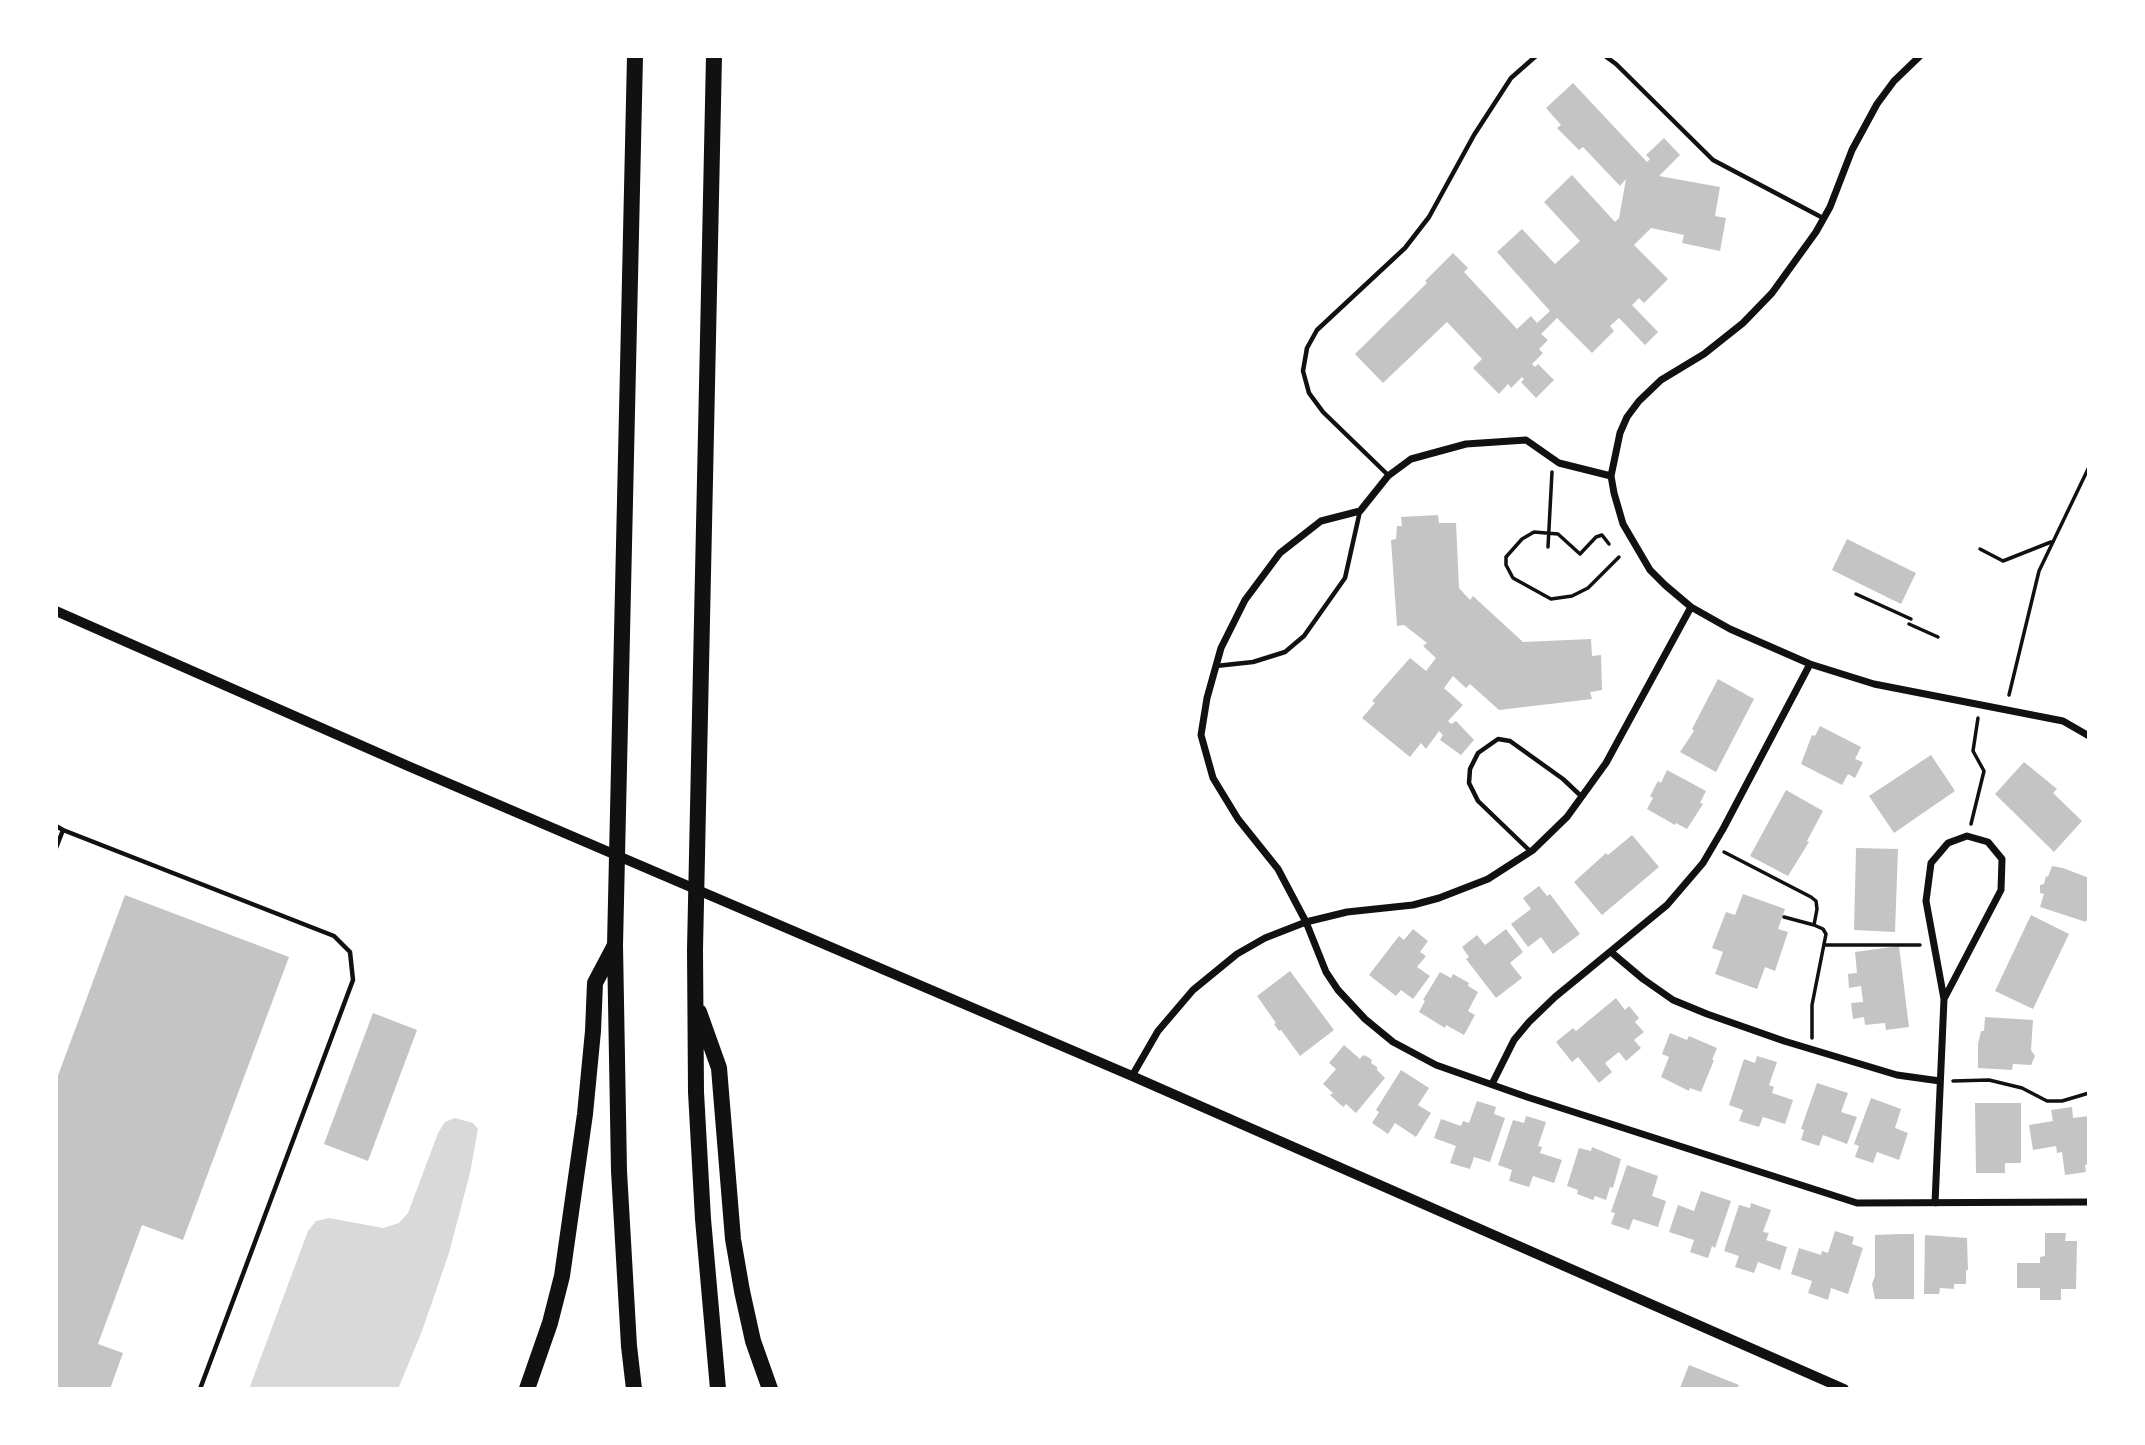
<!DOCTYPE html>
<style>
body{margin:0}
#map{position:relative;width:2145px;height:1445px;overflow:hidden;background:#fff;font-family:"PT Sans",sans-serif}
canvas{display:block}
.frame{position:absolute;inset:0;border:58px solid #fff;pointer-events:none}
</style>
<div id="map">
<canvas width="2145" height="1445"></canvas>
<div class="frame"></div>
</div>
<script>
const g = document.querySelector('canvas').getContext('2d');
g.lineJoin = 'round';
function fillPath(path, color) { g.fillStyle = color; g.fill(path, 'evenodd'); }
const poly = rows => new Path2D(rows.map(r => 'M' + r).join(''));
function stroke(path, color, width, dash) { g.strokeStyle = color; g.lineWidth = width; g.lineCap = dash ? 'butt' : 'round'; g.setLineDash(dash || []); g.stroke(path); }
fillPath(poly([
 [455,1118,473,1123,478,1129,470,1173,449,1253,422,1331,398,1389,249,1389,308,1231,316,1221,329,1218,383,1228,399,1223,408,1213,438,1133,445,1122]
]), '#d9d9d9');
fillPath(poly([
 [1573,83,1647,162,1650,159,1646,155,1664,138,1680,155,1659,176,1720,187,1715,216,1726,218,1720,251,1682,243,1684,235,1651,228,1634,245,1668,279,1644,303,1639,298,1632,305,1658,332,1645,345,1619,318,1610,326,1614,331,1592,353,1557,318,1541,334,1548,340,1539,349,1543,353,1532,364,1535,367,1538,364,1554,380,1536,398,1521,382,1524,379,1522,377,1511,388,1508,384,1499,394,1473,368,1482,359,1447,322,1383,383,1355,354,1427,283,1425,281,1453,253,1468,268,1464,272,1517,329,1531,316,1537,323,1550,311,1497,252,1522,229,1555,264,1580,241,1544,202,1572,175,1615,222,1619,218,1626,179,1620,186,1583,147,1579,150,1557,128,1561,125,1546,108],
 [1438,515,1439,523,1456,523,1459,588,1470,600,1473,596,1523,642,1591,639,1592,656,1601,655,1602,690,1590,692,1592,699,1499,710,1470,684,1466,688,1453,676,1444,688,1463,705,1448,721,1451,724,1456,721,1474,740,1461,755,1440,740,1443,735,1439,731,1426,749,1421,743,1410,757,1362,718,1375,703,1372,701,1410,658,1426,671,1436,658,1423,646,1427,643,1404,625,1397,626,1391,540,1396,539,1397,526,1402,526,1401,517],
 [1847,539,1916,573,1901,604,1832,570],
 [1718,679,1754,699,1716,772,1680,752,1694,731,1692,729],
 [1820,726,1861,747,1855,759,1863,762,1855,778,1848,774,1842,785,1801,764,1812,735,1815,736],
 [1931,755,1955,791,1894,833,1869,796],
 [2024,762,2057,789,2053,793,2082,821,2054,852,1995,794],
 [1667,770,1706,791,1700,803,1703,804,1687,829,1676,823,1675,825,1647,809,1653,798,1650,796,1658,781,1661,783],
 [1786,790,1823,811,1807,841,1809,842,1788,876,1750,856],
 [1632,835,1659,867,1602,915,1574,882,1606,853,1608,855],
 [1856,848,1898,849,1895,932,1854,930],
 [2052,866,2063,868,2089,878,2089,911,2086,922,2040,907,2044,894,2040,893,2040,885,2044,884,2046,876,2048,877],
 [1539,886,1547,896,1550,894,1580,934,1553,954,1541,937,1528,947,1511,924,1531,909,1523,898],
 [1743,894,1785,909,1778,929,1788,932,1775,971,1765,967,1757,989,1715,974,1723,952,1712,948,1726,912,1735,915],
 [125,895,289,957,183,1240,142,1225,98,1344,123,1353,110,1389,56,1389,56,1081],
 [2031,915,2069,934,2033,1009,1995,991],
 [1413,929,1428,941,1420,952,1426,956,1417,967,1430,976,1413,999,1401,990,1396,996,1369,975,1399,936,1404,940],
 [1506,929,1523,952,1510,963,1522,978,1496,998,1466,959,1469,957,1462,947,1477,935,1485,945],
 [1899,946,1909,1027,1886,1030,1885,1023,1865,1025,1864,1017,1853,1019,1851,1003,1863,1002,1861,986,1849,988,1848,974,1857,973,1855,952],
 [1290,971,1334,1030,1300,1056,1281,1030,1279,1031,1274,1024,1276,1023,1257,996],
 [1440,972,1451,978,1453,974,1469,983,1468,986,1478,992,1468,1011,1475,1015,1464,1035,1446,1025,1445,1028,1419,1012,1425,1001,1423,1000],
 [1616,998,1625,1010,1629,1006,1639,1018,1635,1022,1644,1032,1634,1040,1641,1048,1626,1061,1619,1052,1605,1063,1612,1072,1599,1083,1578,1057,1572,1062,1556,1042,1573,1028,1576,1031],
 [373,1013,417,1030,368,1161,324,1144],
 [1985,1017,2033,1020,2031,1050,2035,1056,2031,1065,2013,1064,2012,1070,1978,1068,1978,1044,1981,1031,1984,1031],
 [1670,1033,1687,1040,1689,1036,1717,1048,1712,1060,1714,1060,1701,1092,1690,1088,1689,1091,1661,1077,1669,1057,1662,1054],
 [1344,1045,1360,1059,1363,1055,1368,1057,1372,1060,1371,1063,1377,1067,1377,1070,1385,1078,1356,1113,1346,1104,1343,1107,1330,1095,1333,1093,1323,1084,1336,1069,1329,1063],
 [1757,1056,1777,1062,1769,1085,1774,1087,1772,1093,1793,1100,1785,1124,1763,1117,1759,1127,1739,1121,1743,1110,1729,1105,1744,1059,1755,1063],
 [1401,1070,1429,1088,1418,1105,1431,1113,1416,1137,1395,1123,1388,1134,1372,1123,1379,1112,1376,1110],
 [1817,1083,1848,1093,1841,1112,1857,1117,1847,1144,1823,1135,1819,1146,1801,1140,1804,1130,1801,1129],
 [1871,1098,1901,1109,1895,1128,1908,1133,1899,1160,1877,1152,1873,1163,1855,1157,1859,1146,1854,1144],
 [1477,1101,1496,1107,1494,1114,1505,1118,1490,1162,1474,1157,1470,1169,1450,1163,1456,1146,1434,1138,1441,1119,1461,1126,1463,1121,1469,1123],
 [1975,1103,2021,1103,2021,1163,2005,1163,2005,1173,1976,1173],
 [2072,1107,2073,1118,2089,1116,2089,1164,2085,1165,2086,1172,2065,1175,2062,1152,2057,1153,2056,1146,2033,1150,2029,1125,2053,1121,2051,1110],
 [1526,1116,1546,1122,1538,1146,1542,1147,1540,1153,1562,1160,1554,1183,1533,1176,1529,1187,1509,1181,1512,1170,1498,1165,1513,1120,1524,1123],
 [1592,1147,1621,1159,1613,1188,1610,1187,1606,1200,1595,1196,1593,1200,1577,1194,1578,1190,1567,1186,1579,1148,1591,1151],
 [1627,1165,1658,1176,1652,1196,1666,1201,1658,1227,1633,1219,1629,1230,1611,1224,1615,1213,1611,1212],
 [1701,1191,1731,1201,1715,1248,1712,1246,1708,1258,1690,1252,1694,1240,1669,1232,1678,1205,1694,1211],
 [1751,1203,1771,1210,1763,1232,1769,1233,1766,1240,1787,1247,1780,1270,1758,1262,1754,1273,1735,1267,1739,1256,1724,1251,1739,1205,1750,1208],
 [1835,1231,1854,1237,1852,1244,1863,1248,1848,1294,1831,1288,1828,1300,1808,1293,1812,1281,1791,1274,1799,1248,1821,1255,1822,1251,1828,1253],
 [2045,1233,2066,1233,2065,1241,2077,1241,2076,1289,2061,1289,2061,1300,2040,1300,2040,1288,2017,1288,2017,1263,2040,1263,2040,1257,2045,1256],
 [1900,1234,1914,1234,1914,1299,1875,1299,1872,1284,1875,1276,1875,1235],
 [1925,1235,1967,1238,1968,1270,1966,1270,1966,1284,1954,1284,1954,1289,1940,1288,1939,1294,1924,1294],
 [1689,1365,1739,1385,1737,1389,1680,1388]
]), '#c4c4c4');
stroke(poly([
 [1609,544,1602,535,1596,537,1580,554,1558,534,1534,532,1522,539,1506,557,1506,565,1513,578,1551,599,1572,596,1588,588,1619,557],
 [1548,547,1552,472],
 [1980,549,2003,561,2051,542],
 [1856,594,1911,619],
 [1909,624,1938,637],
 [2009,695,2039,571,2089,467],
 [1971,824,1984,771,1973,751,1978,718],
 [1724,852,1811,897,1816,901,1817,909,1814,925],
 [1784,917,1814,925,1823,929,1826,934,1812,1005,1812,1038],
 [1824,945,1920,945],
 [1953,1081,1989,1080,2022,1088,2047,1101,2062,1101,2089,1093]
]), '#111', 3.5);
stroke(poly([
 [1605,56,1616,64,1713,160,1823,218],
 [1388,475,1323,412,1309,393,1303,371,1307,348,1317,330,1405,248,1429,217,1474,135,1511,78,1536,56],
 [1216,666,1253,662,1285,652,1304,636,1345,578,1360,511],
 [56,826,63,830,56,848],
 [63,830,334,936,350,952,353,980,200,1389],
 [1531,852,1478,801,1469,783,1470,769,1478,753,1498,739,1510,741,1563,779,1581,796]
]), '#111', 4.5);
stroke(poly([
 [1920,56,1894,81,1877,104,1852,150,1830,207,1816,232,1772,293,1743,323,1704,354,1661,380,1639,401,1627,417,1620,433,1611,476,1614,493,1623,524,1650,570,1665,585,1691,607,1730,629,1810,664,1874,684,2063,721,2089,736],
 [1611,476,1559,463,1526,440,1466,444,1411,459,1388,476,1360,511,1321,521,1280,553,1245,600,1221,648,1207,698,1201,735,1213,778,1238,819,1278,869,1306,922,1326,972,1338,990,1365,1019,1393,1042,1436,1065,1527,1097,1857,1203,2089,1202],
 [1611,952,1643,979,1673,1000,1707,1014,1784,1041,1897,1075,1940,1081],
 [1132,1076,1158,1031,1193,990,1237,954,1265,938,1306,922,1347,912,1413,905,1439,898,1488,879,1533,850,1567,817,1606,763,1691,607],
 [1492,1084,1514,1040,1529,1022,1555,997,1667,905,1703,863,1723,829,1810,664],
 [1935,1203,1944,999,2001,890,2002,859,1988,842,1967,836,1948,843,1931,863,1926,901,1944,999]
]), '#111', 7);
stroke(poly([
 [56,611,408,766,1132,1076,1844,1389]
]), '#111', 10);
stroke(poly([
 [714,56,695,949,696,1092,703,1219,718,1389],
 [699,1012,719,1068,733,1239,742,1291,753,1341,770,1389],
 [527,1389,550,1323,562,1276,585,1114,593,1031,595,983,614,947],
 [634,1389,629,1346,619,1171,615,945,635,56]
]), '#111', 16);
</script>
